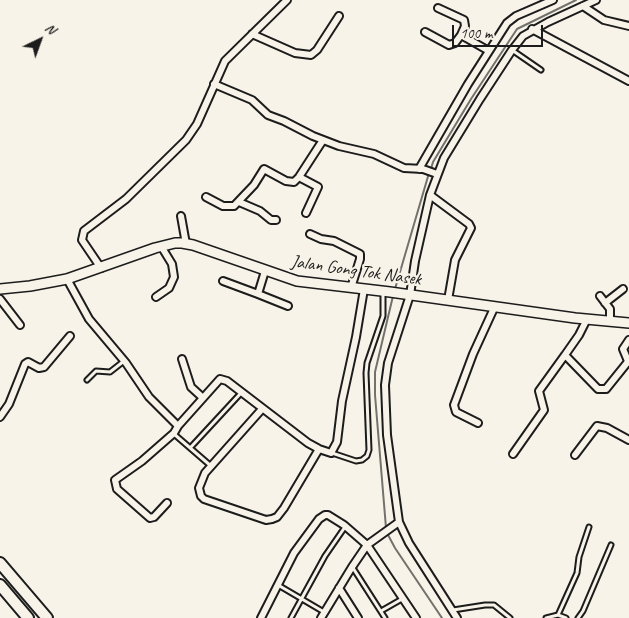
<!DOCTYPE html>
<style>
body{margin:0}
#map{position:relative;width:629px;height:618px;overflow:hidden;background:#f7f3e8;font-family:Caveat,sans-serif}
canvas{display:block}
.north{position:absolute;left:15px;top:15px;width:50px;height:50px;-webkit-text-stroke:4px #f7f3e8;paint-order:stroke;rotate:42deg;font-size:14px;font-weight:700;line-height:20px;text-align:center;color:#1c1c1c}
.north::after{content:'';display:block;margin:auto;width:18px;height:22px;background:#1c1c1c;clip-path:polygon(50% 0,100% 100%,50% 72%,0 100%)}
.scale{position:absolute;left:452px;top:25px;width:91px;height:22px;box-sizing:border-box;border:2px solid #1c1c1c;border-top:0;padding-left:6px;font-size:15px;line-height:18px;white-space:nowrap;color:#1c1c1c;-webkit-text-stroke:4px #f7f3e8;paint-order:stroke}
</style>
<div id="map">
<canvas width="629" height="618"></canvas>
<div class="north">N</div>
<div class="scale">100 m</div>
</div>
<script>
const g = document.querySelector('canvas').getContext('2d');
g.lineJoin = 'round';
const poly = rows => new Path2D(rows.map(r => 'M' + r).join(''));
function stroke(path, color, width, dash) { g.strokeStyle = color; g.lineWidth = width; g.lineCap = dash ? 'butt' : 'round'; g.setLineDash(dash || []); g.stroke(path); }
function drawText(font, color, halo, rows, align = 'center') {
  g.font = font + ' Caveat,sans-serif'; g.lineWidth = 4.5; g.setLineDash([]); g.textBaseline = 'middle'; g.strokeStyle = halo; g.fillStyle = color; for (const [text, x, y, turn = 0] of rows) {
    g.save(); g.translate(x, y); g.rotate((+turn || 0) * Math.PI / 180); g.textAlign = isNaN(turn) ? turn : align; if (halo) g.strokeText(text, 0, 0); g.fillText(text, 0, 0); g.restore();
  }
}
stroke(poly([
 [431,169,433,162,471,99,517,29,576,0],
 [395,289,429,173],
 [386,528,375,395,375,372,393,296],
 [387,533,395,548,442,618]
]), '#72716c', 2);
const lane = poly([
 [512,50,541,70],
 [87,380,96,371,110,372,124,361],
 [174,434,211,466],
 [191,447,241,393],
 [332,453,356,461,362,460,367,456,369,450,366,373,367,363,383,316,383,291],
 [353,568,385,618],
 [278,585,324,612],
 [453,610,485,605,494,605,510,618],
 [381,611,402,599],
 [558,615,566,618],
 [291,618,325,556,345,527],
 [546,618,558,615,577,573,579,557,589,527],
 [578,618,583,611,611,545]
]);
const street = poly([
 [583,6,604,20,629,26],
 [438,8,464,20,465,26,461,35],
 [532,29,629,81],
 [425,32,449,45,455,43,461,35,489,51],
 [252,34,295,53,311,55,317,50,339,16],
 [214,84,252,100,268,115,284,121,313,136,339,146,374,154,404,168,423,169,437,174],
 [419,169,468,84,507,23,516,16,553,0],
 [299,177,318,187,306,213],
 [430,195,469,224,471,228,455,260,448,300],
 [206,197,223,206,234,206,254,185,264,169,286,181,294,182,299,177,323,140],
 [239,202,260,211,271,220,276,220],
 [181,216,186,244],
 [310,234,321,239,334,241,360,254,360,259,351,288],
 [101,268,82,240,84,231,126,199,186,140,197,124,225,61,287,0],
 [265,271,258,294,288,306],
 [67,279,89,319,126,363,149,397,178,426],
 [223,281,258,294],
 [600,296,610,309,610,321],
 [156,297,169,288,174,277,172,264,161,246],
 [0,299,20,325],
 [605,303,623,289],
 [587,319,579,335,565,355,598,389,606,389,627,363,628,361,623,349,629,340],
 [182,359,191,387,203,398],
 [262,409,205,473,199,488,201,496,204,499,266,520,272,519,277,517,284,508,319,449],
 [0,417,9,404,25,364,28,362,39,368,44,367,70,336],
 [478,423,456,412,454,405,473,354,495,306],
 [513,454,544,410,539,391,565,355],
 [575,455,597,426,607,428,629,440],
 [167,503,154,517,150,518,117,489,115,480,142,461,174,433,178,426,220,379,227,381,308,443,319,449,331,453,337,442,342,401,356,337,364,289],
 [339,588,358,618],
 [261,618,294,553,319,519,325,515,328,515,344,525,367,545,416,618],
 [321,618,352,567,367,545,399,522],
 [457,618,409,543,399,522,387,435,385,385,388,363,410,295,415,261,430,195,444,158,480,99,512,50,523,36,548,22,596,0]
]);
const secondary = poly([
 [0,289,30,286,67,279,155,248,175,243,182,243,193,245,297,281,390,292,575,318,629,323]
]);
const primary = poly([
 [0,563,47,618],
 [0,585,28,618]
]);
stroke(lane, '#1c1c1c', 7);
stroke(street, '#1c1c1c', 10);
stroke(secondary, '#1c1c1c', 12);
stroke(primary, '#1c1c1c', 14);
stroke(lane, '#f7f3e8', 3);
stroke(street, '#f7f3e8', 6);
stroke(secondary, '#f7f3e8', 9);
stroke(primary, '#f7f3e8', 10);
drawText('18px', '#1c1c1c', '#f7f3e8', [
 ["Jalan Gong Tok Nasek",356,271,8]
]);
</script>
